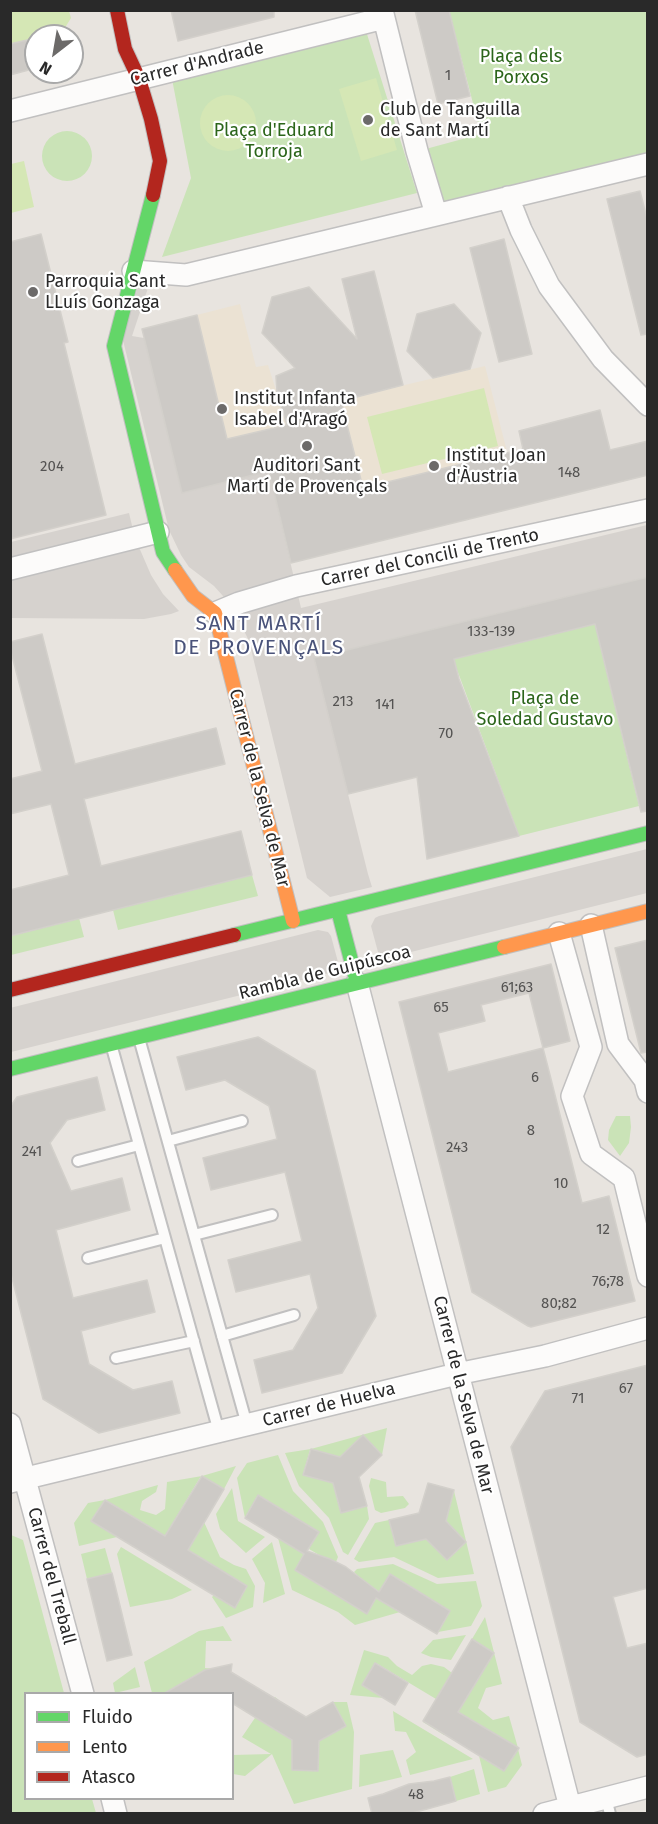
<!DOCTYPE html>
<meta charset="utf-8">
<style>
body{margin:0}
#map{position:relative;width:658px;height:1824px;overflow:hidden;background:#e8e4df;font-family:"Fira Sans",sans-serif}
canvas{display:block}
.frame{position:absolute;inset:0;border:12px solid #292929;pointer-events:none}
.legend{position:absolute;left:24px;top:1692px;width:210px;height:108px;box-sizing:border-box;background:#fff;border:2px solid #a9a9a9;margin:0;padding:8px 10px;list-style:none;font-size:18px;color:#292929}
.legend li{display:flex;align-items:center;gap:12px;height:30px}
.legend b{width:30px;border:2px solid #a9a9a9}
.north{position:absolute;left:24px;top:24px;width:60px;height:60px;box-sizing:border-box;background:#fff;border:2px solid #a9a9a9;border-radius:50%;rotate:211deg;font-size:16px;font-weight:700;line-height:24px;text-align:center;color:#292929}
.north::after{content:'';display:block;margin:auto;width:21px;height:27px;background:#6c6a69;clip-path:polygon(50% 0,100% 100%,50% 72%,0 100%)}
</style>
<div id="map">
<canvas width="658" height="1824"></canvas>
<div class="frame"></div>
<ul class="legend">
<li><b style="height:8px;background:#63d668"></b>Fluido</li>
<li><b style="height:8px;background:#ff974d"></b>Lento</li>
<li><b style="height:8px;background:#b3261e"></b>Atasco</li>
</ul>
<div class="north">N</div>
</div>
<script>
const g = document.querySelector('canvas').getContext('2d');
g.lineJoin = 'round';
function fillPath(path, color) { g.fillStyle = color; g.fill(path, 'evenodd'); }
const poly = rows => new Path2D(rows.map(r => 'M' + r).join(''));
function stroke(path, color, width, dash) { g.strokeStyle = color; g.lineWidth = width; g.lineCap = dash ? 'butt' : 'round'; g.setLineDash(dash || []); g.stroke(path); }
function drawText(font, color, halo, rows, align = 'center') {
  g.font = font + ' "Fira Sans",sans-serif'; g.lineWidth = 4.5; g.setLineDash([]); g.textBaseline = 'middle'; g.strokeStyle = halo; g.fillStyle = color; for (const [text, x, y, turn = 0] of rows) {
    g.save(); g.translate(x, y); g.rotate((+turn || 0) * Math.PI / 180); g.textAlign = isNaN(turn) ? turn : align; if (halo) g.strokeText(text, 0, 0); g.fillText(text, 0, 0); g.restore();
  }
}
fillPath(poly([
 [240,304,256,367,268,365,287,425,258,432,269,471,309,461,368,509,340,396,354,393,371,393,485,366,521,506,291,563,269,472,182,493,142,329]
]), '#ebe2d3');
fillPath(poly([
 [449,11,647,11,647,159,437,210,422,150,481,134],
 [366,31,417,193,162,257,191,178,172,79],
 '42 156a25 25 0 1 1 50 0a25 25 0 1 1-50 0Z',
 [595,624,639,806,519,836,456,667,402,671],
 [252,875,258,896,118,930,113,910],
 [79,918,84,937,11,955,11,936],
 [616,1116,630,1116,631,1127,629,1143,620,1156,608,1140,609,1130],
 [387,1428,382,1455,350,1463,310,1450,303,1474,333,1472,334,1486,341,1513,367,1506,369,1519,348,1555,343,1552,329,1518,299,1486,285,1453,311,1449],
 [278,1455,293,1491,323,1522,338,1557,336,1562,327,1558,326,1559,309,1549,318,1532,258,1495,245,1518,237,1478,247,1463],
 [236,1466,224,1489,201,1476,165,1536,105,1500,92,1521,117,1537,79,1546,74,1523,88,1503,105,1500,158,1485,156,1492,142,1501,140,1510,156,1515,165,1509,167,1482,202,1476],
 [371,1478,386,1482,387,1497,403,1496,409,1504,405,1508,381,1513,375,1510,369,1486],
 [232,1488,238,1521,265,1537,246,1553,220,1529,216,1514],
 [454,1491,474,1574,438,1578,394,1557,359,1562,354,1559,375,1523,389,1520,396,1546,423,1539,421,1530,428,1541,447,1560,466,1542,448,1524,437,1527,447,1517],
 [204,1522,220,1557,234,1565,246,1569,255,1586,253,1607,226,1618,212,1597,214,1595,235,1608,247,1586,188,1550],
 [11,1535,23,1540,64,1693,26,1694,26,1798,92,1799,96,1813,11,1813],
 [278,1538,304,1554,367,1613,376,1598,400,1612,355,1625,338,1612,292,1590],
 [272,1542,285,1594,263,1603,265,1583,252,1559],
 [121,1547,192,1590,172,1599,130,1607,117,1554],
 [105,1548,112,1573,87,1579,81,1554],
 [393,1564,437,1584,476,1581,482,1606,471,1626,438,1632,450,1611,390,1575,380,1592,363,1581,354,1572,357,1569],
 [485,1617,502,1684,486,1688,478,1708,493,1720,509,1716,518,1748,458,1712,494,1653,472,1639],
 [223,1626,232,1641,206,1641,205,1668,215,1669,201,1672,178,1685,182,1693,152,1693,144,1662,199,1631],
 [466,1635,451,1660,431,1657,421,1653,433,1640],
 [364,1650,388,1657,397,1666,412,1675,422,1666,431,1664,444,1667,452,1673,457,1713,444,1735,423,1722,436,1699,376,1663,362,1685,383,1698,350,1695],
 [135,1667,140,1687,115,1693,113,1683],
 [275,1697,280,1701,267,1724,295,1731,292,1744,292,1770,318,1771,319,1744,309,1743,346,1726,333,1702,347,1702,354,1732,352,1789,294,1804,272,1754,245,1776,233,1774,232,1755,271,1754,242,1737,261,1709],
 [393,1711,473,1759,410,1775,406,1760,416,1752,406,1732,395,1731],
 [518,1749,522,1765,506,1787,488,1792,479,1756,504,1771],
 [393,1750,402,1777,359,1787,360,1755],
 [474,1769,480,1794,456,1801,450,1777]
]), '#cae3b7');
fillPath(poly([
 [10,11,69,11,71,18,63,31,36,36,36,38,11,44],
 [376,78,397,150,361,161,339,89],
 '200 123a28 28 0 1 1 56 0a28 28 0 1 1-56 0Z',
 [24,161,34,207,11,213,11,164],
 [484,388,498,446,382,474,367,417]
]), '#d5e7b5');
fillPath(poly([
 [139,284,149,285,132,336,144,338,183,493,269,471,301,608,647,525,647,577,314,658,368,874,372,887,330,897,307,878,249,641,232,606,214,586,189,567,181,555,169,530,122,336],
 [129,513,135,538,151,575,163,594,179,611,171,614,144,619,11,618,11,542],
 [647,849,647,893,391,957,381,955,378,952,371,926,375,918,379,916],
 [318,930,328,932,331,936,338,962,335,970,330,973,11,1052,10,1008]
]), '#d6d2ce');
const building = poly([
 [171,10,274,10,274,17,178,41,171,10],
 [415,10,449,10,470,96,438,104,415,10],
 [36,38,36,68,10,75,10,44,36,38],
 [640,191,648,222,648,334,641,335,607,199,640,191],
 [41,234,68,342,64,343,106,515,10,539,10,242,41,234],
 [504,239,532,354,499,362,470,248,504,239],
 [374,271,403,385,341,401,363,488,523,449,519,431,600,410,610,450,648,441,648,475,291,563,269,471,182,493,142,329,197,315,227,439,287,425,277,393,276,376,295,368,262,333,272,297,309,287,357,339,342,279,374,271],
 [454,304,481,333,470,369,433,378,407,351,417,314,454,304],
 [648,577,648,811,641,812,595,624,454,659,459,679,519,836,427,859,417,777,348,794,314,658,648,577],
 [42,634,75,764,216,728,225,764,84,799,101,866,241,831,252,875,10,936,10,890,69,875,51,804,10,814,10,779,42,771,10,648,10,642,42,634],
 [648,940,648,1052,641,1053,615,948,648,940],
 [551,964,570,1041,543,1048,550,1075,582,1203,609,1196,635,1301,531,1327,528,1326,472,1292,399,1002,551,964],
 [529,993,543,1048,448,1072,438,1033,485,1021,481,1005,529,993],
 [258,1037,315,1071,376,1316,342,1373,262,1393,254,1360,293,1350,318,1308,310,1274,236,1292,228,1260,302,1241,285,1172,211,1190,203,1158,277,1139,269,1106,225,1080,186,1090,177,1057,258,1037],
 [97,1077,105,1110,67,1120,50,1143,71,1191,122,1178,130,1210,56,1230,73,1298,147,1280,155,1312,81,1331,89,1364,133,1390,172,1381,180,1413,99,1433,43,1399,10,1270,10,1107,17,1097,97,1077],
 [648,1365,648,1588,613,1597,627,1648,648,1643,648,1754,637,1757,580,1722,511,1447,545,1391,648,1365],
 [363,1435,382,1455,359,1477,367,1506,341,1513,333,1483,303,1475,311,1449,340,1457,363,1435],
 [202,1476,224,1489,188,1550,247,1586,235,1608,91,1521,105,1500,165,1536,202,1476],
 [428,1483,454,1490,446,1521,466,1542,447,1560,426,1539,396,1546,389,1520,419,1513,428,1483],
 [258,1495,319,1532,307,1551,330,1559,346,1567,379,1592,390,1574,450,1611,437,1634,376,1598,367,1614,295,1570,304,1554,245,1518,258,1495],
 [112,1573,132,1655,107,1661,87,1579,112,1573],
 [472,1639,494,1653,458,1712,519,1748,504,1771,423,1721,472,1639],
 [375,1663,408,1683,395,1705,362,1685,375,1663],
 [232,1664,231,1672,306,1717,333,1702,346,1726,319,1741,318,1771,292,1770,292,1740,232,1703,232,1694,163,1694,205,1670,232,1664],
 [450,1777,456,1801,409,1814,372,1814,368,1798,383,1794,409,1784,434,1781,450,1777]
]);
fillPath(building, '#cdcac6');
stroke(building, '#d3d0cb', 1.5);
const lane = poly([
 [139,1038,247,1425],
 [111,1044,219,1432],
 [168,1141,242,1121],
 [78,1161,139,1145],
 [194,1235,272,1215],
 [88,1258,165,1238],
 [222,1336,294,1315],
 [116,1358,194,1341],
 [606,1798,610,1814]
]);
const street = poly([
 [382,10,417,151,436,214],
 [10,111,384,18],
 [508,197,521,230,549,286,603,359,648,405],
 [133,271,186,275,648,164],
 [10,569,158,532],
 [215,613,239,603,296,586,648,510],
 [591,925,618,1044,645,1080,648,1092],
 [559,933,591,1047,572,1096,591,1154,624,1178,648,1276],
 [357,983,570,1807],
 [10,1424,83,1694],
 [10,1482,457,1374,545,1356,648,1328],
 [112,1798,116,1814],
 [544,1814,648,1787]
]);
const fast = poly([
 [153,195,114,346,163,552,175,570],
 [338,910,357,983],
 [234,935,648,833],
 [10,1069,504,947]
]);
const slow = poly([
 [175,570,193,596,215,613,293,921],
 [504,947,648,911]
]);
const jam = poly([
 [117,10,125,49,139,79,151,119,160,161,153,195],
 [10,990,234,935]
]);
stroke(lane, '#c1c0c0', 14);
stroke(street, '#c1c0c0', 24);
stroke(fast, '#c1c0c0', 16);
stroke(slow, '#c1c0c0', 16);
stroke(jam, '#c1c0c0', 16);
stroke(lane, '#fcfbfa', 10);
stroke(street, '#fcfbfa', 21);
stroke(fast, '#63d668', 14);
stroke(slow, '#ff974d', 14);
stroke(jam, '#b3261e', 14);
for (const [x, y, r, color] of [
 [368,120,6,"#6c6a69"],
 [33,292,6,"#6c6a69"],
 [222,409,6,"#6c6a69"],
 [307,446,6,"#6c6a69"],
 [434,466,6,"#6c6a69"]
]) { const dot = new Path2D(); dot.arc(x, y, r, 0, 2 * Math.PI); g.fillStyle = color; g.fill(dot); stroke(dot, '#fff', 2); }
drawText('15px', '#545352', null, [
 ["1",448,76],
 ["204",52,467],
 ["148",569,473],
 ["133-139",491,632],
 ["213",343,702],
 ["141",385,705],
 ["70",446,734],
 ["61;63",517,988],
 ["65",441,1008],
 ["6",535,1078],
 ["8",531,1131],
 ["243",457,1148],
 ["241",32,1152],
 ["10",561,1184],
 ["12",603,1230],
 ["76;78",608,1282],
 ["80;82",559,1304],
 ["67",626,1389],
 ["71",578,1399],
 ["48",416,1795]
]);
drawText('18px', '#2b651a', '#fff', [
 ["Plaça dels",521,57],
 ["Porxos",521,78],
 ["Plaça d'Eduard",274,131],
 ["Torroja",274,152],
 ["Plaça de",545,699],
 ["Soledad Gustavo",545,720]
]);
drawText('18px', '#292929', '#fff', [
 ["Carrer d'Andrade",197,64,-14],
 ["Carrer del Concili de Trento",430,558,-12],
 ["Carrer de la Selva de Mar",259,788,76],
 ["Rambla de Guipúscoa",325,973,-14],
 ["Carrer de la Selva de Mar",463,1395,76],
 ["Carrer de Huelva",329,1405,-14],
 ["Carrer del Treball",51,1576,75]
]);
drawText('18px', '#292929', '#fff', [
 ["Club de Tanguilla",380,110],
 ["de Sant Martí",380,131],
 ["Parroquia Sant",45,282],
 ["LLuís Gonzaga",45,303],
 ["Institut Infanta",234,399],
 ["Isabel d'Aragó",234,420],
 ["Institut Joan",446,456],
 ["d'Àustria",446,477],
 ["Auditori Sant",307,466,"center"],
 ["Martí de Provençals",307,487,"center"]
], 'left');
g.letterSpacing = '1.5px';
drawText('21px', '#4a537a', '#fff', [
 ["SANT MARTÍ",259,624],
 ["DE PROVENÇALS",259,648]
]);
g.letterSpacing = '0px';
</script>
